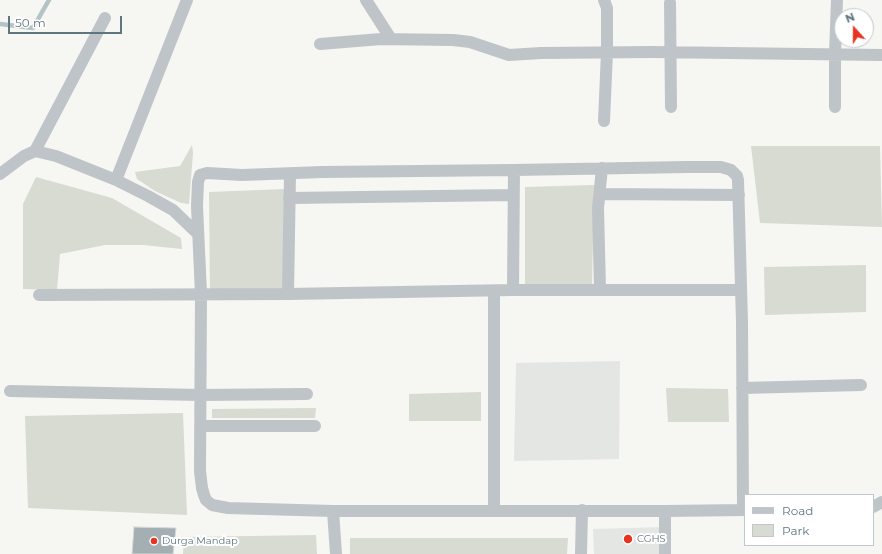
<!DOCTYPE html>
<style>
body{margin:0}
#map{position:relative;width:882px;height:554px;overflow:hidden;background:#f6f6f3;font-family:Montserrat,sans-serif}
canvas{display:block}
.legend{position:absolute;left:744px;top:494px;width:130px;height:52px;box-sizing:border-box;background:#fff;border:1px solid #bfc8cc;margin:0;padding:5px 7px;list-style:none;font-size:12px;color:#60767f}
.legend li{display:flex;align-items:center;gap:8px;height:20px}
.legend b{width:20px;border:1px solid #bfc8cc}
.north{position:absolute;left:834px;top:8px;width:40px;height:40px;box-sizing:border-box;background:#fff;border:1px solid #bfc8cc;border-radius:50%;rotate:339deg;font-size:11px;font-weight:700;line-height:16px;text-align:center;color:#60767f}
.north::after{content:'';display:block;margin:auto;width:14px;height:18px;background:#e83321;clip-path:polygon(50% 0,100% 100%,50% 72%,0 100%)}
.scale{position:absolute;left:8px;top:16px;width:114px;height:18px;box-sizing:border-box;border:2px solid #60767f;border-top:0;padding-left:5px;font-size:12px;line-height:14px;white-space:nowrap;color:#60767f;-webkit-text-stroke:3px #fff;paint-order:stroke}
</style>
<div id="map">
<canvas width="882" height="554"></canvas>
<ul class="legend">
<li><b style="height:5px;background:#bec4c7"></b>Road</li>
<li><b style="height:11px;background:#d7dbd2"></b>Park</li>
</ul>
<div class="north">N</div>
<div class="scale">50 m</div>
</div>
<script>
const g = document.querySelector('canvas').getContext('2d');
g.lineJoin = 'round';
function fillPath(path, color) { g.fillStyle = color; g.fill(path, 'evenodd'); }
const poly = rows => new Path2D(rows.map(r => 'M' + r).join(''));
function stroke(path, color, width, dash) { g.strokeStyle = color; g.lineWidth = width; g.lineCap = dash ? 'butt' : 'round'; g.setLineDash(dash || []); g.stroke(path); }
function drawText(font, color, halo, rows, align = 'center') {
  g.font = font + ' Montserrat,sans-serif'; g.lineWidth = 4; g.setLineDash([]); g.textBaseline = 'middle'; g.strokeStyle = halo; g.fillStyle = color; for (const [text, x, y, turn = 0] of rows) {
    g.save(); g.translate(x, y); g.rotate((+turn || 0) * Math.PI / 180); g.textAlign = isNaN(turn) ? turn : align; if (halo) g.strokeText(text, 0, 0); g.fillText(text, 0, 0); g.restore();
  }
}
fillPath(poly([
 [620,361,619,459,514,461,516,363],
 [663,527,663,554,594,554,593,529]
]), '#e4e6e4');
fillPath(poly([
 [192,145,193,153,189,204,181,203,155,191,137,179,135,172,180,166],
 [751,146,880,146,882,227,760,223],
 [36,177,112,198,181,238,182,249,143,245,105,245,60,254,57,290,23,289,23,204],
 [594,185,592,287,525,286,525,187],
 [285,189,285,290,210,293,209,192],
 [866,265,866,312,765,315,764,267],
 [666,388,728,389,729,422,668,422],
 [481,392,481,421,409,421,409,394],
 [316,408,315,418,212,418,212,409],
 [183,413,187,515,28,508,25,416],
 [316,535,317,554,183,554,184,537],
 [350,538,568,538,567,554,350,554]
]), '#d7dbd2');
stroke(poly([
 [0,24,33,28,49,0]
]), '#b4c4c6', 4.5);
const building = poly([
 [134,527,176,528,173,554,132,554,134,527]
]);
fillPath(building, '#a3afb3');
stroke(building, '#d8d7d5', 1);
stroke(poly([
 [366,0,391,39],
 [604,0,607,8,607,52,604,121],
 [670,3,671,107],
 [320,44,381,39,453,40,470,42,509,55,541,53,653,52,882,55],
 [835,107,835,55,837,0],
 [35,151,105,18],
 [0,174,24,156,35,151,56,156,116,180,148,196,173,210,198,234],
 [116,180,187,0],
 [600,194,739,195],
 [289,198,513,195],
 [513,290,514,170],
 [600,290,598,208,602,168],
 [494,291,494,511],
 [288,294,290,174],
 [39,295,288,294,513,290,741,290],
 [742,388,861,385],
 [10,391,200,395,307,394],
 [200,426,315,426],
 [873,507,882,502],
 [743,510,742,322,738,180,737,176,731,170,721,167,687,167,514,170,322,172,242,175,207,173,200,175,198,182,197,206,201,294,200,471,202,488,204,495,206,500,212,505,228,508,333,511,665,511,745,510],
 [333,511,336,554],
 [665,511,665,554],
 [581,554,582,510]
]), '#bec4c7', 12);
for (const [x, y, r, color] of [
 [628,539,5,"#e83321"],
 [154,541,4,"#e83321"]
]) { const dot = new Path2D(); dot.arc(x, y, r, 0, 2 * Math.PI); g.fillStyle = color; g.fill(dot); stroke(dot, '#fff', 1.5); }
drawText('10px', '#60767f', '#fff', [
 ["CGHS",637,539],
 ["Durga Mandap",162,541]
], 'left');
</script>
